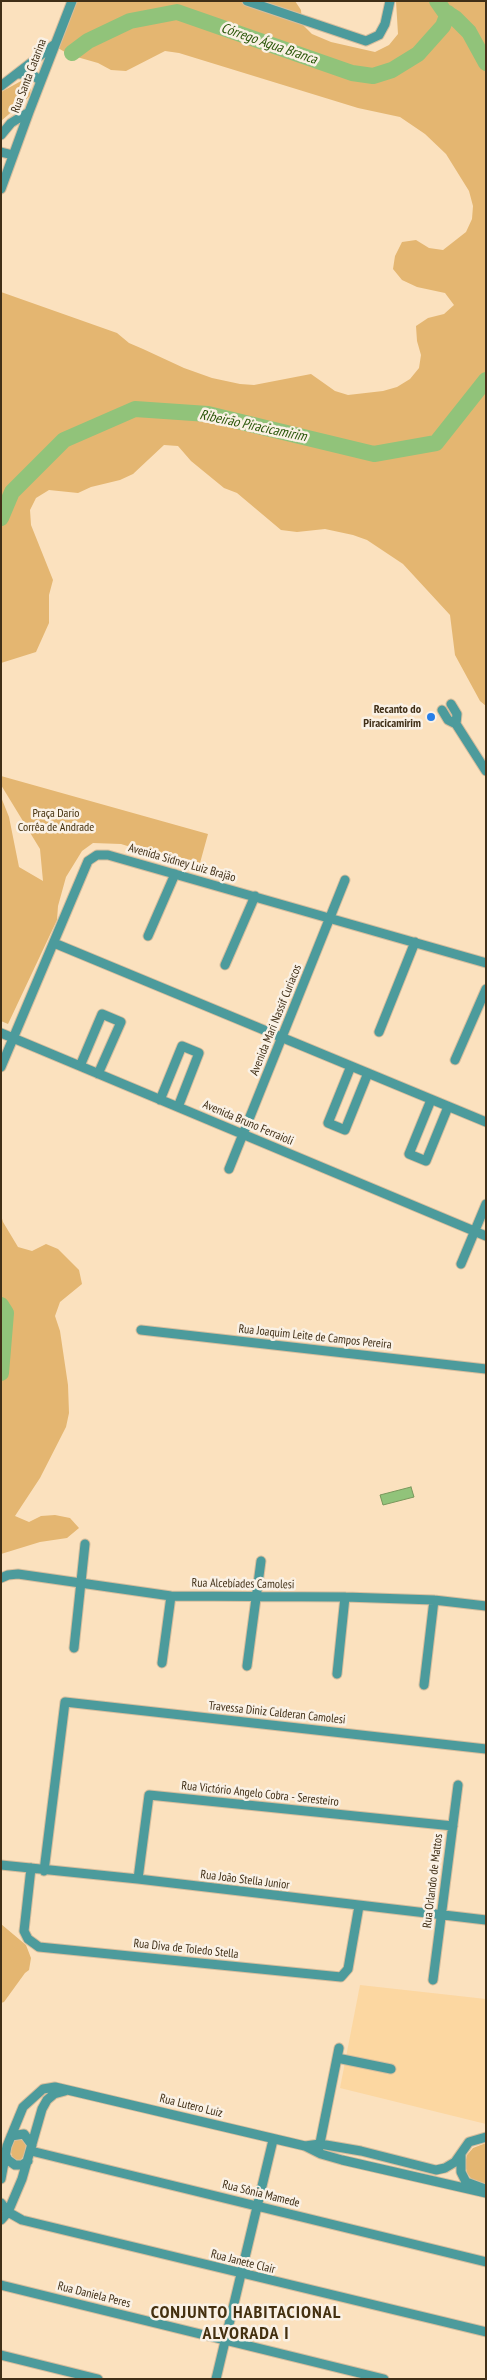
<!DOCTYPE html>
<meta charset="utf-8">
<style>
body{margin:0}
#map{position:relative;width:487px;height:2380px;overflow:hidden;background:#fbe1be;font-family:"PT Sans Narrow",sans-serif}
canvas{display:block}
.frame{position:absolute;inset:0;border:2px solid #402f17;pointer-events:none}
</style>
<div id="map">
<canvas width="487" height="2380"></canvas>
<div class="frame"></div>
</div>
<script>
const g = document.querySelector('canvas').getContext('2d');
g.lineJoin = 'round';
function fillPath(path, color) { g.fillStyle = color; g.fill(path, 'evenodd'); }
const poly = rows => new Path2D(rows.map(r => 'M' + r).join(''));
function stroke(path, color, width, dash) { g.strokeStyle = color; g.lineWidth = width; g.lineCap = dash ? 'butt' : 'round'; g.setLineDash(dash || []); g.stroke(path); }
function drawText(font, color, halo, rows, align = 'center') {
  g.font = font + ' "PT Sans Narrow",sans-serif'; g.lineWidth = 5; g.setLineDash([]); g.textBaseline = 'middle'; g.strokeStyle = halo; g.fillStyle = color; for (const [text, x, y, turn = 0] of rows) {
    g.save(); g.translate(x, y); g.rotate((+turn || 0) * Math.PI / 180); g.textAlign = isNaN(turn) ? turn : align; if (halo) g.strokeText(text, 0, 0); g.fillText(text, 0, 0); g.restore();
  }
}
fillPath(poly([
 [360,1985,486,1999,486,2124,340,2088]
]), '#fcd7a1');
fillPath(poly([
 [71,1,239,1,254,6,270,1,295,1,301,10,302,24,312,34,331,42,375,52,389,45,398,34,396,1,486,1,486,706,480,701,455,655,450,615,403,564,367,540,353,535,325,529,297,532,281,530,237,493,224,488,191,461,178,446,164,445,133,474,120,480,91,487,78,493,49,490,36,498,30,510,31,525,53,580,49,595,49,623,36,652,1,663,1,292,117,333,129,343,143,349,184,368,212,378,240,384,254,385,311,374,335,391,348,395,383,391,397,387,410,379,419,368,421,355,417,341,416,326,428,318,444,314,454,305,445,293,417,287,402,280,393,269,395,256,402,242,416,240,429,248,443,250,466,232,472,219,473,206,469,191,446,154,425,134,400,117,358,108,179,53,165,51,126,71,111,70,98,63,70,55,58,48,60,34],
 [23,80,31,85,30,96,1,121,1,92],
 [1,776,208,834,200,863,164,853,150,853,121,844,93,843,82,851,66,877,58,906,57,920,8,1024,1,1021,1,797,9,817,19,867,43,881,40,849,1,785],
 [1,1215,3,1222,18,1247,32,1251,46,1244,58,1249,79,1270,82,1284,60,1302,55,1316,60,1331,68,1385,69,1413,66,1427,40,1478,15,1516,29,1522,41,1516,55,1515,70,1518,79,1528,67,1538,40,1542,1,1554],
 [1,1924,26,1945,31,1958,29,1970,25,1973,4,2002,1,2003],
 [19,2139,22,2139,26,2145,25,2154,20,2161,14,2161,10,2150,14,2141],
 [486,2143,486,2184,479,2184,472,2180,467,2173,465,2164,467,2155,473,2148]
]), '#e4b671');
const water = poly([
 [411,1487,414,1497,383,1505,380,1495,411,1487]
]);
fillPath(water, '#91c37a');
stroke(water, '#79975c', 1);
stroke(poly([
 [437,1,444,11,455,18,469,32,486,63],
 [72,53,88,41,130,21,177,12,352,73,373,76,392,70,418,54,443,26,448,13],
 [1,518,12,492,64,440,135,409,208,414,374,454,436,443,486,380],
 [1,1305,6,1313,1,1373]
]), '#91c37a', 16);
const minor = poly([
 [247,1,366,41,379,35,385,24,390,1],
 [19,74,30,73,41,81],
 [1,86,55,44],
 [1,135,11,123,29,112],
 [1,152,13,155],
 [1,189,29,112,72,1],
 [442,710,448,720,456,724,457,714,451,704],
 [456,724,486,771],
 [148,936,175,874],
 [54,943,486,1122],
 [225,965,255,896],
 [379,1032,415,942],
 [1,1033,486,1236],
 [455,1060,486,989],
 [80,1066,102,1014,121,1022,98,1074],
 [351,1066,328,1123,345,1130,368,1073],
 [1,1067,88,861,97,855,108,855,486,963],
 [160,1100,182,1046,199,1053,178,1107],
 [431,1100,409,1154,426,1161,448,1107],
 [229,1169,345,880],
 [461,1264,486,1204],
 [141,1330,486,1369],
 [1,1578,8,1575,18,1574,171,1596,345,1597,434,1600,486,1606],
 [74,1648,85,1544],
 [162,1663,171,1596],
 [247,1666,261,1561],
 [337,1674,345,1597],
 [424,1685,434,1600],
 [1,1865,138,1879,486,1920],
 [31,1868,24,1931,28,1939,39,1947,341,1977,348,1969,359,1906],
 [44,1871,65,1702,486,1749],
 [138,1879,149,1795,453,1826],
 [433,1980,458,1785],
 [337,2058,391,2069],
 [11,2136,24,2134,32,2145],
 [305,2146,320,2144,361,2151,436,2170,445,2168,455,2162,469,2142,486,2137],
 [319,2148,339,2048],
 [31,2151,486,2262],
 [5,2154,8,2160,15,2165,22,2165,28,2161],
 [461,2154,461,2172,466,2182,485,2189],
 [1,2179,7,2146,23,2107,43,2089,55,2087,305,2146,321,2154,342,2160,486,2193],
 [1,2203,8,2212,22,2220,486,2332],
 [1,2220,8,2212,22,2179,42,2109,47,2100,54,2094,65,2091],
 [1,2285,384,2379],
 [1,2355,98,2379],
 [216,2379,273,2140]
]);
stroke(minor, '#d6bd9d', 11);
stroke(minor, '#4c9b9c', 9);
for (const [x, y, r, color] of [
 [431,717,5,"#277ee8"]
]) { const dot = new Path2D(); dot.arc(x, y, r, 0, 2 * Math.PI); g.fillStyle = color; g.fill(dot); stroke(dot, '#faf1e5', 2); }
drawText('12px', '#402f17', '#faf1e5', [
 ["Rua Santa Catarina",29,76,-69],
 ["Avenida Sidney Luiz Brajão",182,863,16],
 ["Avenida Mari Nassif Curiacos",276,1020,-68],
 ["Avenida Bruno Ferraioli",248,1123,23],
 ["Rua Joaquim Leite de Campos Pereira",315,1337,6],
 ["Rua Alcebíades Camolesi",243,1584,1],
 ["Travessa Diniz Calderan Camolesi",277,1713,6],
 ["Rua Victório Angelo Cobra - Seresteiro",260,1794,6],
 ["Rua João Stella Junior",245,1880,7],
 ["Rua Orlando de Mattos",433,1881,-83],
 ["Rua Diva de Toledo Stella",186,1949,6],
 ["Rua Lutero Luiz",191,2106,14],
 ["Rua Sônia Mamede",261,2194,14],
 ["Rua Janete Clair",243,2262,14],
 ["Rua Daniela Peres",94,2295,14]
]);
drawText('bold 12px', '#402f17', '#faf1e5', [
 ["Recanto do",421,710],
 ["Piracicamirim",421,724]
], 'right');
drawText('12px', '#432f0c', '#faf1e5', [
 ["Praça Dario",56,814],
 ["Corrêa de Andrade",56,828]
]);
drawText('italic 14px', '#285508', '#faf1e5', [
 ["Córrego Água Branca",269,44,19],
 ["Ribeirão Piracicamirim",253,426,12]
]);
g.letterSpacing = '1px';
drawText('bold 18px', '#443010', '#faf1e5', [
 ["CONJUNTO HABITACIONAL",246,2313],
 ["ALVORADA I",246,2334]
]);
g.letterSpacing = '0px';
</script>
